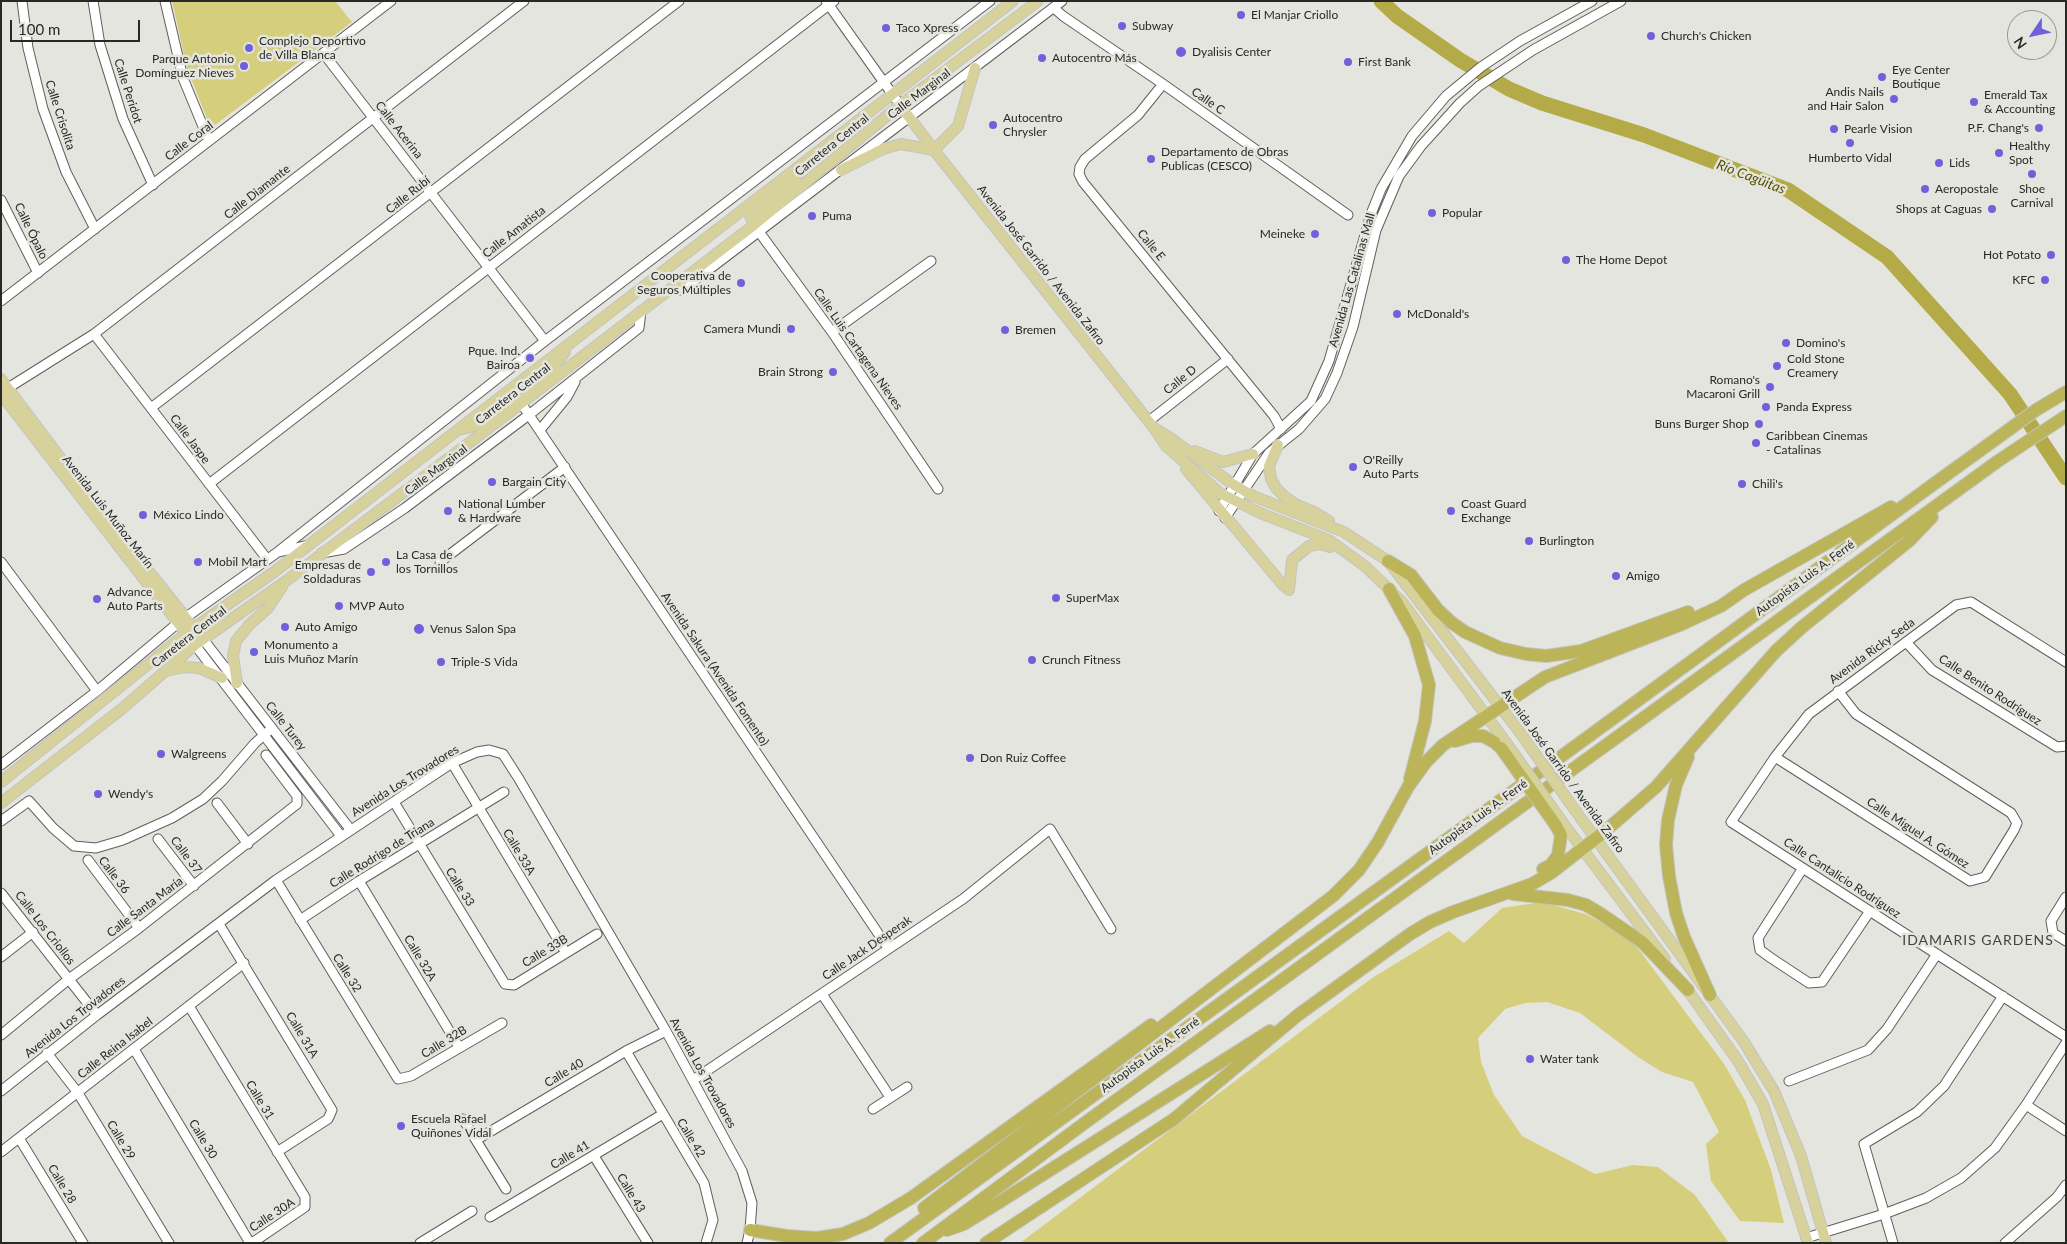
<!DOCTYPE html>
<meta charset="utf-8">
<style>
body{margin:0}
#map{position:relative;width:2067px;height:1244px;overflow:hidden;background:#e5e5df;font-family:Lato,sans-serif}
canvas{display:block}
.frame{position:absolute;inset:0;border:2px solid #282825;pointer-events:none}
.north{position:absolute;left:2007px;top:10px;width:50px;height:50px;box-sizing:border-box;background:#e5e5df;border:1px solid #999995;border-radius:50%;rotate:236deg;font-size:14px;font-weight:700;line-height:20px;text-align:center;color:#282825}
.north::after{content:'';display:block;margin:auto;width:18px;height:22px;background:#6f61db;clip-path:polygon(50% 0,100% 100%,50% 72%,0 100%)}
.scale{position:absolute;left:10px;top:20px;width:130px;height:22px;box-sizing:border-box;border:2px solid #282825;border-top:0;padding-left:6px;font-size:15px;line-height:18px;white-space:nowrap;color:#282825;-webkit-text-stroke:4px #e5e5df;paint-order:stroke}
</style>
<div id="map">
<canvas width="2067" height="1244"></canvas>
<div class="frame"></div>
<div class="north">N</div>
<div class="scale">100 m</div>
</div>
<script>
const g = document.querySelector('canvas').getContext('2d');
g.lineJoin = 'round';
function fillPath(path, color) { g.fillStyle = color; g.fill(path, 'evenodd'); }
const poly = rows => new Path2D(rows.map(r => 'M' + r).join(''));
function stroke(path, color, width, dash) { g.strokeStyle = color; g.lineWidth = width; g.lineCap = dash ? 'butt' : 'round'; g.setLineDash(dash || []); g.stroke(path); }
function drawText(font, color, halo, rows, align = 'center') {
  g.font = font + ' Lato,sans-serif'; g.lineWidth = 5; g.setLineDash([]); g.textBaseline = 'middle'; g.strokeStyle = halo; g.fillStyle = color; for (const [text, x, y, turn = 0] of rows) {
    g.save(); g.translate(x, y); g.rotate((+turn || 0) * Math.PI / 180); g.textAlign = isNaN(turn) ? turn : align; if (halo) g.strokeText(text, 0, 0); g.fillText(text, 0, 0); g.restore();
  }
}
fillPath(poly([
 [172,1,335,1,352,22,215,125,212,126,209,124,187,68],
 [1542,902,1585,914,1618,931,1637,947,1724,1064,1745,1100,1771,1170,1784,1223,1740,1221,1711,1181,1706,1144,1719,1132,1693,1082,1662,1072,1638,1057,1580,1013,1547,1002,1525,1003,1505,1009,1478,1038,1481,1062,1494,1095,1522,1136,1595,1174,1633,1165,1658,1167,1695,1195,1729,1243,1020,1243,1372,978,1449,931,1464,943,1502,908]
]), '#d5ce7d');
stroke(poly([
 [1381,1,1397,16,1460,60,1509,89,1542,103,1644,135,1788,190,1887,257,2010,394,2066,478]
]), '#b4ab48', 15);
const minor = poly([
 [22,1,28,48,43,109,66,172,95,229],
 [93,1,100,45,123,119,153,185],
 [165,1,183,78,209,141],
 [826,1,900,105],
 [1054,8,1063,16,1163,84,1348,215],
 [324,54,545,341],
 [1163,84,1138,115,1085,159,1080,167,1079,174,1083,182,1274,416,1281,429],
 [1,200,38,273],
 [757,229,832,332,938,489],
 [669,290,682,290,1062,1],
 [1,301,391,1],
 [832,332,931,261],
 [94,334,267,559],
 [5,394,8,388,94,334,524,1],
 [521,403,888,948],
 [151,408,679,1],
 [1149,421,1228,359],
 [540,430,567,397,575,382],
 [209,484,834,1],
 [1219,511,1253,454,1311,401,1329,361,1371,214,1381,189,1412,136,1446,96,1481,67,1520,41,1592,1],
 [1225,518,1269,453,1299,429,1325,399,1337,373,1353,327,1376,230,1399,176,1421,146,1460,103,1479,86,1533,50,1621,1],
 [279,552,308,545],
 [322,553,344,549,405,508,530,414,639,328,641,311],
 [1,562,97,691],
 [440,562,565,467],
 [203,639,350,829],
 [1906,642,1932,670,2057,747,2066,746],
 [195,645,341,836],
 [2066,662,1971,602,1956,605,1809,714,1775,757,1731,822,2066,1037],
 [1775,757,1970,881,1985,877,2014,830,2017,823,2011,813,1856,714,1838,691],
 [452,763,566,953],
 [1,765,97,691,178,623,275,554,545,341,990,1],
 [394,802,505,984,514,985,597,934],
 [217,803,248,844],
 [1,821,29,801,53,828,74,846,96,848,123,840,172,818,203,799,222,781,255,743,272,728],
 [158,839,194,886],
 [88,860,139,928],
 [1803,868,1758,938,1760,950,1771,958,1809,983,1822,982,1870,911],
 [276,880,398,1079,411,1076,502,1023],
 [359,881,459,1047],
 [1,893,97,1015],
 [2066,897,2051,921,2053,933,2066,941],
 [300,920,359,881,504,792],
 [219,924,332,1110,328,1119,277,1152],
 [1,957,33,932],
 [822,994,890,1097],
 [189,1006,305,1197,305,1207,252,1243],
 [1,1035,69,979,139,928,297,804,297,796,266,755],
 [134,1049,250,1243],
 [626,1051,704,1183,713,1220,706,1243],
 [47,1053,78,1093,169,1243],
 [693,1080,963,899,1050,829,1111,929],
 [1789,1081,1868,1050,1887,1029,1937,954],
 [1,1091,97,1015,276,880,452,763,477,752,489,750,503,754,519,779,666,1031,742,1171,752,1203,750,1230,747,1243],
 [2026,1105,2066,1131],
 [873,1109,907,1087],
 [463,1119,506,1189],
 [19,1138,83,1243],
 [476,1140,626,1051,666,1031],
 [1,1152,244,963],
 [594,1156,648,1243],
 [490,1217,663,1114],
 [1806,1238,1884,1214,1926,1198,1961,1178,1995,1148,2026,1105,2066,1043],
 [420,1243,472,1211],
 [1893,1243,1864,1144,1917,1112,1944,1086,2003,996],
 [2005,1243,2057,1197,2066,1185]
]);
const major = poly([
 [900,105,934,150,1154,428,1166,446,1220,493,1260,513,1329,540,1366,567,1402,602,1505,741],
 [934,150,958,126,975,68],
 [841,170,883,149,901,144,934,150],
 [754,225,750,216,792,184,800,170],
 [1,379,92,500,198,633],
 [1,394,195,645],
 [463,429,477,425,500,409,521,403,535,381,554,366,565,352],
 [1157,430,1172,439,1231,483,1253,496,1344,532,1388,561,1519,731],
 [1278,445,1269,466,1271,479,1276,488,1284,496,1295,504,1316,513,1329,521],
 [1195,451,1223,462,1253,454],
 [1186,469,1282,584,1289,590],
 [1289,590,1292,560,1309,546,1319,544,1330,547],
 [166,671,185,667,199,668,222,678],
 [237,683,233,656,236,641,249,625,268,608,282,587],
 [1,782,187,633,274,572,1013,1],
 [1,803,123,708,195,645,286,581,498,421,754,225,900,105,1038,1],
 [1577,813,1744,1042,1774,1091,1801,1156,1826,1243],
 [1563,823,1665,959],
 [1684,985,1738,1061,1763,1104,1808,1243]
]);
const highway = poly([
 [1388,561,1411,575,1438,610,1452,623,1465,632,1500,648,1526,654,1546,656,1581,651,1688,612],
 [1389,589,1415,636,1429,685,1425,721,1410,779],
 [1455,741,1472,736,1483,736,1494,742,1501,748],
 [1688,757,1676,785,1668,820,1666,845,1669,876,1676,913,1684,937,1710,995],
 [1543,869,1551,865,1558,855,1561,835,1557,827],
 [1513,894,1568,900,1586,905,1601,914,1642,942,1688,990],
 [924,1208,1333,896,1359,870,1378,842,1408,787,1426,762,1443,745,1545,677,1680,625,1721,606,1744,590,1891,507],
 [750,1230,787,1236,817,1238,843,1234,869,1223,911,1198,1151,1025],
 [947,1230,964,1224,998,1203,1270,1031],
 [890,1243,1581,742,1931,486,2036,410,2066,392],
 [923,1243,1086,1122,1998,461,2066,416],
 [986,1243,1174,1119,1298,1015,1410,934,1430,922,1453,912,1532,884,1551,873,1604,832,1656,787,1776,651,1801,628,1910,540,1932,517]
]);
stroke(minor, '#605f5a', 11);
stroke(major, '#c3c3c2', 12);
stroke(highway, '#c3c3c2', 14);
stroke(minor, '#fff', 9);
stroke(major, '#d7d29b', 10);
stroke(highway, '#bcb458', 12);
const majorBridge = poly([
 [1519,731,1577,813],
 [1505,741,1563,823]
]);
const highwayBridge = poly([
 [1501,748,1557,827]
]);
stroke(majorBridge, '#c3c3c2', 12, []);
stroke(highwayBridge, '#c3c3c2', 14, []);
stroke(majorBridge, '#d7d29b', 10);
stroke(highwayBridge, '#bcb458', 12);
for (const [x, y, r, color] of [
 [1241,15,5,"#6f61db"],
 [1122,26,5,"#6f61db"],
 [886,28,5,"#6f61db"],
 [1651,36,5,"#6f61db"],
 [249,48,5,"#6f61db"],
 [1181,52,6,"#6f61db"],
 [1042,58,5,"#6f61db"],
 [1348,62,5,"#6f61db"],
 [244,66,5,"#6f61db"],
 [1882,77,5,"#6f61db"],
 [1894,99,5,"#6f61db"],
 [1974,102,5,"#6f61db"],
 [993,125,5,"#6f61db"],
 [2039,128,5,"#6f61db"],
 [1834,129,5,"#6f61db"],
 [1850,143,5,"#6f61db"],
 [1999,153,5,"#6f61db"],
 [1151,159,5,"#6f61db"],
 [1939,163,5,"#6f61db"],
 [2032,174,5,"#6f61db"],
 [1925,189,5,"#6f61db"],
 [1992,209,5,"#6f61db"],
 [1432,213,5,"#6f61db"],
 [812,216,5,"#6f61db"],
 [1315,234,5,"#6f61db"],
 [2051,255,5,"#6f61db"],
 [1566,260,5,"#6f61db"],
 [2045,280,5,"#6f61db"],
 [741,283,5,"#6f61db"],
 [1397,314,5,"#6f61db"],
 [791,329,5,"#6f61db"],
 [1005,330,5,"#6f61db"],
 [1786,343,5,"#6f61db"],
 [530,358,5,"#6f61db"],
 [1777,366,5,"#6f61db"],
 [833,372,5,"#6f61db"],
 [1770,387,5,"#6f61db"],
 [1766,407,5,"#6f61db"],
 [1759,424,5,"#6f61db"],
 [1756,443,5,"#6f61db"],
 [1353,467,5,"#6f61db"],
 [492,482,5,"#6f61db"],
 [1742,484,5,"#6f61db"],
 [448,511,5,"#6f61db"],
 [1451,511,5,"#6f61db"],
 [143,515,5,"#6f61db"],
 [1529,541,5,"#6f61db"],
 [198,562,5,"#6f61db"],
 [386,562,5,"#6f61db"],
 [371,572,5,"#6f61db"],
 [1616,576,5,"#6f61db"],
 [1056,598,5,"#6f61db"],
 [97,599,5,"#6f61db"],
 [339,606,5,"#6f61db"],
 [285,627,5,"#6f61db"],
 [419,629,6,"#6f61db"],
 [254,652,5,"#6f61db"],
 [1032,660,5,"#6f61db"],
 [441,662,5,"#6f61db"],
 [161,754,5,"#6f61db"],
 [970,758,5,"#6f61db"],
 [98,794,5,"#6f61db"],
 [1530,1059,5,"#6f61db"],
 [401,1126,5,"#6f61db"]
]) { const dot = new Path2D(); dot.arc(x, y, r, 0, 2 * Math.PI); g.fillStyle = color; g.fill(dot); stroke(dot, '#e5e5df', 2); }
drawText('12px', '#282825', '#e5e5df', [
 ["El Manjar Criollo",1251,15],
 ["Subway",1132,26],
 ["Taco Xpress",896,28],
 ["Church's Chicken",1661,36],
 ["Complejo Deportivo",259,41],
 ["de Villa Blanca",259,55],
 ["Dyalisis Center",1192,52],
 ["Autocentro Más",1052,58],
 ["Parque Antonio",234,59,"right"],
 ["Domínguez Nieves",234,73,"right"],
 ["First Bank",1358,62],
 ["Eye Center",1892,70],
 ["Boutique",1892,84],
 ["Andis Nails",1884,92,"right"],
 ["and Hair Salon",1884,106,"right"],
 ["Emerald Tax",1984,95],
 ["& Accounting",1984,109],
 ["Autocentro",1003,118],
 ["Chrysler",1003,132],
 ["P.F. Chang's",2029,128,"right"],
 ["Pearle Vision",1844,129],
 ["Healthy",2009,146],
 ["Spot",2009,160],
 ["Departamento de Obras",1161,152],
 ["Publicas (CESCO)",1161,166],
 ["Humberto Vidal",1850,158,"center"],
 ["Lids",1949,163],
 ["Aeropostale",1935,189],
 ["Shoe",2032,189,"center"],
 ["Carnival",2032,203,"center"],
 ["Shops at Caguas",1982,209,"right"],
 ["Popular",1442,213],
 ["Puma",822,216],
 ["Meineke",1305,234,"right"],
 ["Hot Potato",2041,255,"right"],
 ["The Home Depot",1576,260],
 ["Cooperativa de",731,276,"right"],
 ["Seguros Múltiples",731,290,"right"],
 ["KFC",2035,280,"right"],
 ["McDonald's",1407,314],
 ["Camera Mundi",781,329,"right"],
 ["Bremen",1015,330],
 ["Domino's",1796,343],
 ["Pque. Ind.",520,351,"right"],
 ["Bairoa",520,365,"right"],
 ["Cold Stone",1787,359],
 ["Creamery",1787,373],
 ["Brain Strong",823,372,"right"],
 ["Romano's",1760,380,"right"],
 ["Macaroni Grill",1760,394,"right"],
 ["Panda Express",1776,407],
 ["Buns Burger Shop",1749,424,"right"],
 ["Caribbean Cinemas",1766,436],
 ["- Catalinas",1766,450],
 ["O'Reilly",1363,460],
 ["Auto Parts",1363,474],
 ["Bargain City",502,482],
 ["Chili's",1752,484],
 ["National Lumber",458,504],
 ["& Hardware",458,518],
 ["Coast Guard",1461,504],
 ["Exchange",1461,518],
 ["México Lindo",153,515],
 ["Burlington",1539,541],
 ["La Casa de",396,555],
 ["los Tornillos",396,569],
 ["Mobil Mart",208,562],
 ["Empresas de",361,565,"right"],
 ["Soldaduras",361,579,"right"],
 ["Amigo",1626,576],
 ["Advance",107,592],
 ["Auto Parts",107,606],
 ["SuperMax",1066,598],
 ["MVP Auto",349,606],
 ["Auto Amigo",295,627],
 ["Venus Salon Spa",430,629],
 ["Monumento a",264,645],
 ["Luis Muñoz Marín",264,659],
 ["Crunch Fitness",1042,660],
 ["Triple-S Vida",451,662],
 ["Walgreens",171,754],
 ["Don Ruiz Coffee",980,758],
 ["Wendy's",108,794],
 ["Water tank",1540,1059],
 ["Escuela Rafael",411,1119],
 ["Quiñones Vidal",411,1133]
], 'left');
drawText('12px', '#282825', '#e5e5df', [
 ["Calle Peridot",128,91,72],
 ["Calle Marginal",919,94,-37],
 ["Calle C",1208,101,35],
 ["Calle Crisolita",60,115,72],
 ["Calle Acerina",399,130,52],
 ["Calle Coral",189,141,-37],
 ["Carretera Central",832,145,-39],
 ["Calle Diamante",257,192,-38],
 ["Calle Rubí",408,195,-38],
 ["Calle Ópalo",31,231,64],
 ["Calle Amatista",514,232,-38],
 ["Calle E",1151,245,51],
 ["Avenida José Garrido / Avenida Zafiro",1041,265,52],
 ["Avenida Las Catalinas Mall",1352,280,-74],
 ["Calle Luis Cartagena Nieves",858,349,55],
 ["Calle D",1180,380,-39],
 ["Carretera Central",513,394,-38],
 ["Calle Jaspe",190,439,53],
 ["Calle Marginal",436,470,-37],
 ["Avenida Luis Muñoz Marín",108,512,52],
 ["Autopista Luis A. Ferré",1805,578,-36],
 ["Carretera Central",189,637,-38],
 ["Avenida Ricky Seda",1872,651,-36],
 ["Avenida Sakura (Avenida Fomento)",715,669,56],
 ["Calle Benito Rodríguez",1990,690,33],
 ["Calle Turey",286,726,52],
 ["Avenida José Garrido / Avenida Zafiro",1563,771,54],
 ["Avenida Los Trovadores",405,781,-32],
 ["Autopista Luis A. Ferré",1478,817,-36],
 ["Calle Miguel A. Gómez",1918,833,33],
 ["Calle 33A",519,852,59],
 ["Calle Rodrigo de Triana",382,853,-32],
 ["Calle 37",186,855,53],
 ["Calle 36",114,875,53],
 ["Calle Cantalicio Rodríguez",1842,878,33],
 ["Calle 33",460,887,58],
 ["Calle Santa María",145,907,-37],
 ["Calle Los Criollos",45,928,52],
 ["Calle Jack Desperak",867,948,-34],
 ["Calle 33B",545,951,-31],
 ["Calle 32A",420,958,59],
 ["Calle 32",347,973,58],
 ["Avenida Los Trovadores",75,1017,-38],
 ["Calle 31A",302,1035,59],
 ["Calle 32B",444,1042,-31],
 ["Calle Reina Isabel",115,1048,-38],
 ["Autopista Luis A. Ferré",1150,1055,-36],
 ["Calle 40",564,1073,-31],
 ["Avenida Los Trovadores",703,1073,61],
 ["Calle 31",260,1100,59],
 ["Calle 42",691,1138,59],
 ["Calle 30",203,1139,59],
 ["Calle 29",121,1140,59],
 ["Calle 41",570,1155,-31],
 ["Calle 28",62,1184,59],
 ["Calle 43",631,1193,59],
 ["Calle 30A",272,1215,-33]
]);
drawText('italic 14px', '#575100', '#e5e5df', [
 ["Río Cagüitas",1751,177,21]
]);
g.letterSpacing = '1px';
drawText('14px', '#44443e', '#e5e5df', [
 ["IDAMARIS GARDENS",1978,940]
]);
g.letterSpacing = '0px';
</script>
